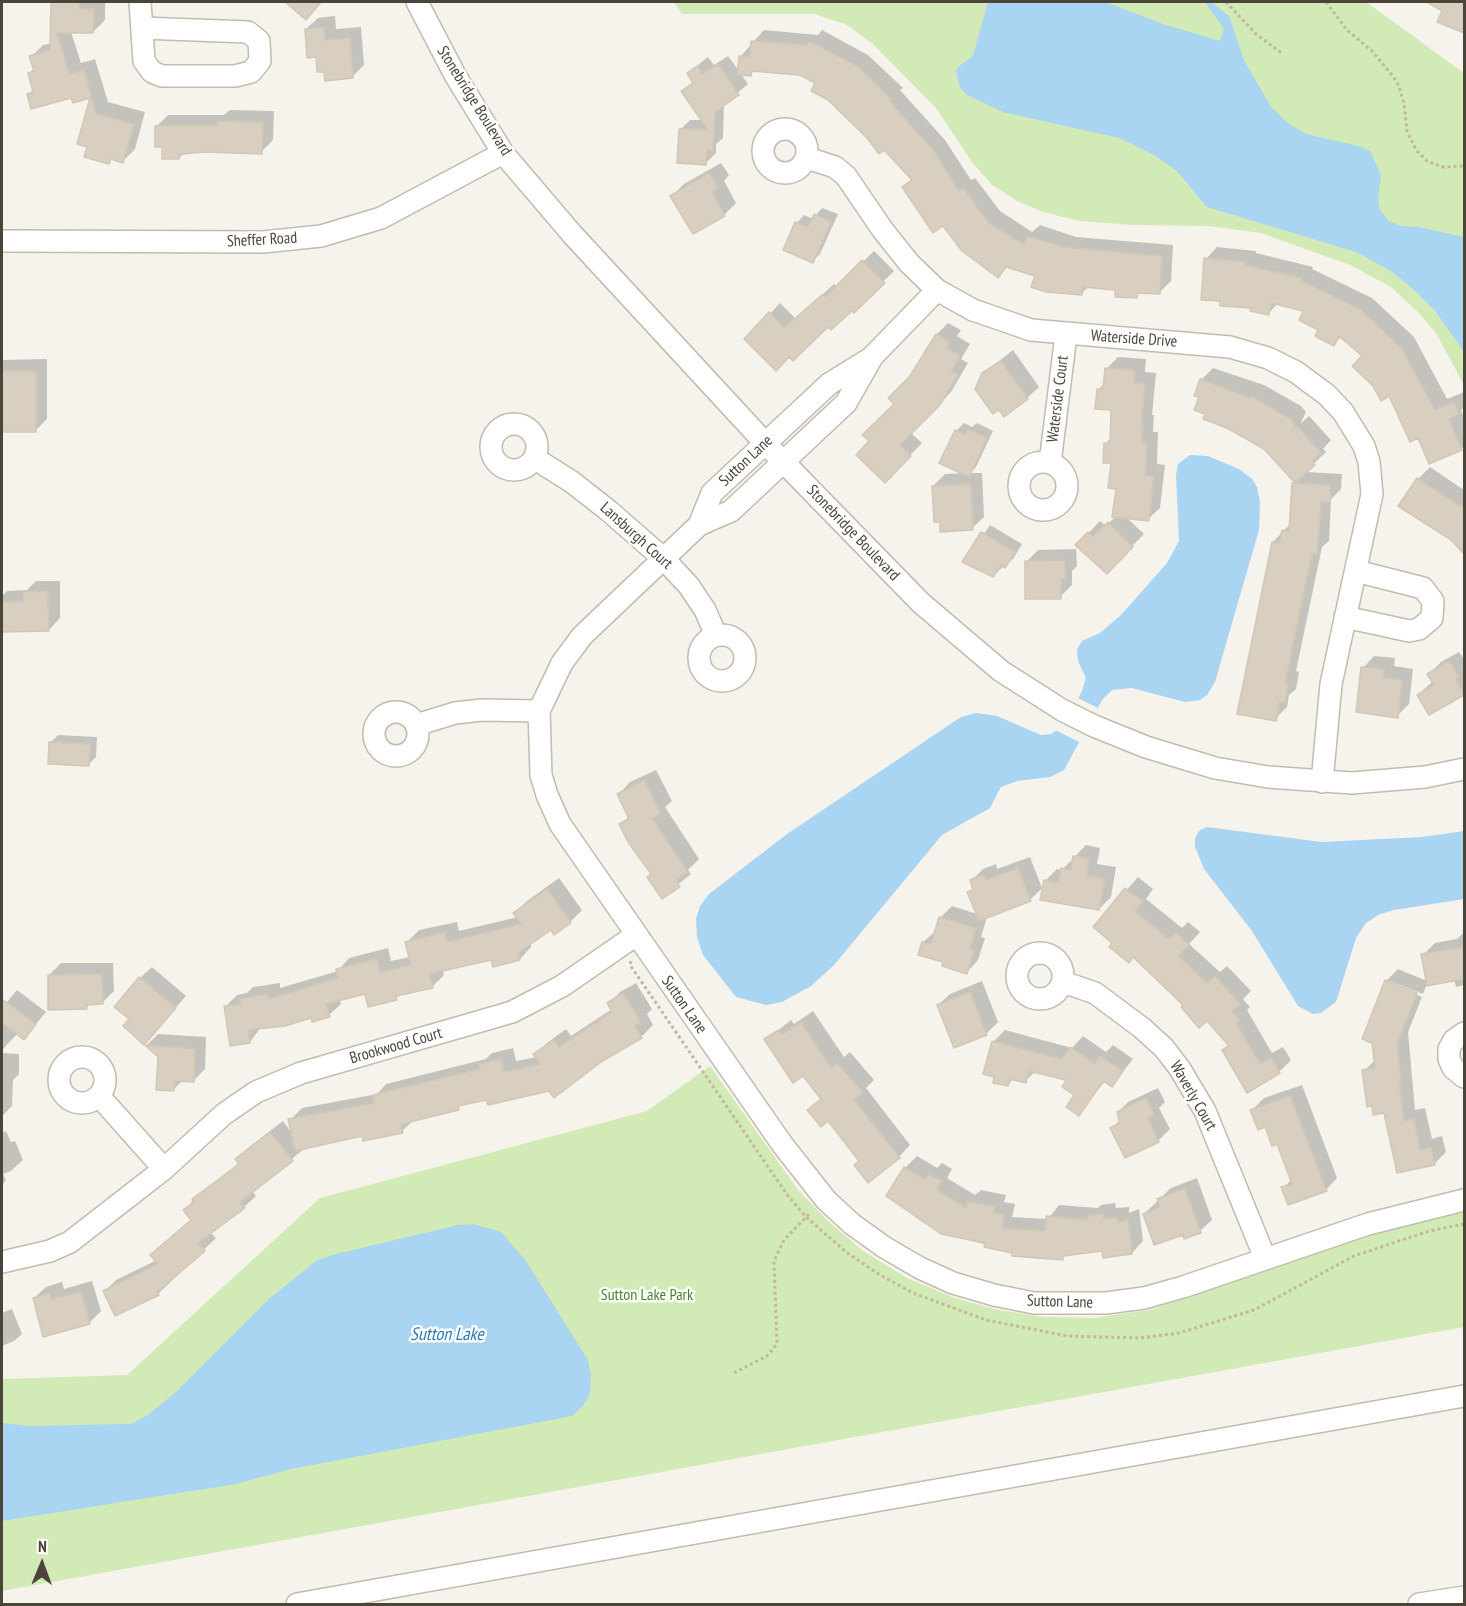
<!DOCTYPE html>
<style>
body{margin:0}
#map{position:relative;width:1466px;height:1606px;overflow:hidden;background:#f6f3ec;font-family:"PT Sans Narrow",sans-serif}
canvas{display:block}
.frame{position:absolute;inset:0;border:3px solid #4b4439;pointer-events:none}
.north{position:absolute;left:12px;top:1534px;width:60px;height:60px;-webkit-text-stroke:4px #fff;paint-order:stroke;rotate:1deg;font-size:16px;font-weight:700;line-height:24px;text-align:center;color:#4b4439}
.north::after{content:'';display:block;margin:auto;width:21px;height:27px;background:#4b4439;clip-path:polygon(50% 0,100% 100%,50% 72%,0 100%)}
</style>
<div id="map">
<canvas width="1466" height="1606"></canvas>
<div class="frame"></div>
<div class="north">N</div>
</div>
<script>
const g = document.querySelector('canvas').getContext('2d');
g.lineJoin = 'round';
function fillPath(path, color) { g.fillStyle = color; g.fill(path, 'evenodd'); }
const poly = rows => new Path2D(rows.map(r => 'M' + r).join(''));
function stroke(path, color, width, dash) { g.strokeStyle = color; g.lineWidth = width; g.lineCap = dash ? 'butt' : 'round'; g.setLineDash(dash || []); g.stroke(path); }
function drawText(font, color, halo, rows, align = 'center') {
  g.font = font + ' "PT Sans Narrow",sans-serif'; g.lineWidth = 5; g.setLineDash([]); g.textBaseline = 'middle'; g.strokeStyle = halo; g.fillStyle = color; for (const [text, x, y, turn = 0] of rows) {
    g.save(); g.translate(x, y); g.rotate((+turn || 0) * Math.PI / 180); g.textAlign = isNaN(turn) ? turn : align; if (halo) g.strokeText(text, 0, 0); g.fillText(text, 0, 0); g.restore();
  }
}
fillPath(poly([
 [674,2,1366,2,1464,73,1464,385,1436,333,1418,312,1391,287,1350,265,1261,233,1209,226,1133,225,1080,221,1043,212,1017,201,992,185,972,162,936,108,872,43,847,25,815,14,682,14],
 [710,1066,798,1190,828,1221,863,1251,907,1278,955,1298,998,1310,1044,1317,1094,1318,1149,1310,1392,1228,1464,1212,1464,1327,2,1591,2,1379,127,1375,320,1198,647,1111]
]), '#d2eab5');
fillPath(poly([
 [988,2,1105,2,1163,24,1220,41,1224,29,1205,2,1211,2,1229,16,1244,60,1271,107,1289,124,1306,134,1362,147,1371,152,1381,176,1378,199,1380,210,1389,221,1401,226,1419,227,1464,237,1464,352,1436,312,1412,288,1391,271,1356,252,1207,207,1176,170,1154,155,1119,138,1003,112,967,95,960,87,956,72,958,67,973,56],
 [1190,455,1208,456,1239,469,1252,479,1257,487,1260,502,1259,530,1215,682,1207,695,1200,700,1185,702,1132,688,1112,690,1102,700,1064,770,1050,777,1017,781,1001,787,990,808,942,835,834,965,811,986,782,1002,766,1005,736,997,703,955,697,937,696,919,700,906,709,894,787,834,961,717,976,713,997,716,1041,735,1051,734,1064,725,1082,691,1086,678,1078,661,1077,649,1082,641,1100,633,1121,615,1167,563,1179,541,1176,476,1178,464],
 [1207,827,1321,842,1422,837,1464,831,1464,899,1394,910,1380,914,1366,923,1356,938,1336,1002,1321,1013,1313,1014,1298,1006,1252,931,1204,869,1195,847,1195,838,1200,830],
 [473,1224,501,1232,526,1261,588,1360,591,1375,590,1394,583,1406,572,1416,291,1469,236,1484,2,1521,2,1423,29,1426,131,1424,148,1415,177,1391,270,1298,316,1261,332,1255,458,1225]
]), '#a9d4f2');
fillPath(poly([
 [1076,697,1100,709,1083,744,1053,729,1062,723]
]), '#f6f3ec');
fillPath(poly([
 [53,2,105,2,105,20,93,32,71,32,81,63,95,59,108,102,145,112,135,149,123,161,113,158,109,163,89,146,79,143,92,96,74,101,72,96,29,94,34,89,30,73,34,68,31,57,43,45,52,43],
 [1430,2,1464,2,1464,32,1439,21,1444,10],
 [335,16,336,29,361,27,364,65,352,77,317,56,306,29,318,18],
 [764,30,818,35,822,30,868,55,903,88,900,90,945,140,971,180,975,178,1000,211,1032,232,1040,225,1076,237,1173,245,1171,281,1160,292,1141,292,1136,296,1117,288,1089,286,1082,293,1008,266,998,276,904,187,912,178,884,148,817,83,800,73,755,70,750,75,741,74,748,84,724,104,723,138,716,144,716,153,706,163,680,130,690,120,702,120,683,92,693,82,688,73,708,57,714,65,728,56,739,71,740,57],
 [230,110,274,111,273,140,261,152,185,152,179,158,164,145,156,127,168,115,224,115],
 [721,163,729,175,724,181,736,203,725,214,693,232,672,196,684,184],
 [822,208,838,214,820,254,813,261,785,249,797,223,804,215,813,219],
 [1217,247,1256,251,1256,253,1313,267,1312,269,1372,298,1414,337,1447,399,1464,392,1464,407,1461,410,1464,418,1464,446,1461,449,1419,436,1364,356,1342,336,1334,344,1306,310,1278,303,1268,314,1253,307,1206,259],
 [874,251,894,271,854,311,852,309,829,325,746,339,780,303,796,319,834,284,837,287],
 [948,323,961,330,957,336,970,344,961,359,968,363,951,392,911,433,922,443,885,481,872,441,937,334],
 [1013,350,1039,387,1027,398,983,374],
 [1118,357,1146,359,1145,372,1156,373,1152,415,1154,415,1153,432,1158,432,1157,464,1165,465,1160,508,1148,519,1126,517,1144,534,1107,572,1077,545,1100,521,1106,526,1116,516,1117,488,1113,462,1105,444,1112,437,1113,409,1099,389,1105,383,1107,368],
 [47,359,47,419,35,431,2,431,2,360],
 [1213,368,1264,385,1301,406,1306,412,1300,424,1309,416,1331,440,1323,449,1326,452,1305,472,1342,474,1341,489,1331,499,1329,541,1322,547,1296,671,1299,672,1296,689,1289,695,1287,707,1275,719,1273,542,1291,523,1295,482,1265,448,1207,413,1200,397,1201,380],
 [964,423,972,427,977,423,993,431,976,467,970,473,982,473,984,517,972,528,933,486,945,474,965,473,956,431],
 [1430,467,1464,490,1464,552,1452,539,1400,505,1418,479],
 [990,525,1022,544,1013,559,993,575,964,562],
 [1076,549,1077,566,1072,571,1072,585,1060,597,1027,561,1038,550],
 [36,581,60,581,60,618,49,630,2,631,2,596,7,591,27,590],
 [1459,652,1464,659,1464,693,1429,713,1418,695,1433,681,1429,674,1441,662],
 [1374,656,1395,658,1394,666,1413,669,1409,704,1397,716,1363,668],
 [58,735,97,737,96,757,88,765,51,742],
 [656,770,672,801,665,807,699,859,688,870,691,874,662,897,652,874,621,824,629,816,619,794,630,782],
 [1086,845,1100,848,1097,864,1116,867,1111,897,1099,909,1045,881,1057,869,1062,870],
 [1030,857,1042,888,1030,900,987,917,981,937,985,938,978,960,967,972,945,961,923,942,936,931,940,918,952,906,977,914,969,892,974,887,971,881,983,869,996,864,997,869],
 [1138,877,1153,889,1146,899,1182,928,1188,922,1200,932,1189,944,1220,972,1227,966,1251,991,1243,999,1250,1007,1247,1010,1272,1053,1283,1047,1291,1060,1279,1072,1224,1051,1230,1044,1207,1019,1185,1004,1097,924],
 [559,878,582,910,570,922,551,928,530,943,531,947,520,959,493,958,442,969,444,975,432,987,401,994,396,998,366,992,339,999,341,1004,329,1015,261,1027,250,1042,225,1007,237,995,247,993,253,987,280,983,280,988,338,971,349,958,388,948,391,961,410,957,407,942,419,930,457,922,459,931,518,917,515,913,527,901],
 [1464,932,1464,985,1456,987,1454,979,1427,984,1423,994,1390,981,1390,984,1422,997,1408,1032,1415,1110,1425,1108,1432,1139,1442,1136,1446,1152,1434,1164,1398,1171,1385,1112,1364,1071,1376,1059,1386,981,1398,969,1427,981,1423,955,1435,943,1457,939],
 [61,963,113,963,114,991,102,1003,91,1003,86,1008,49,975],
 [152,967,186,996,144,1043,131,1019,140,978],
 [982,981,998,1022,987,1033,955,1046,938,1005,950,994],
 [636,983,652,1009,647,1014,653,1025,641,1037,600,1061,550,1089,463,1103,458,1108,415,1119,402,1131,363,1134,304,1149,252,1191,256,1196,244,1207,210,1232,216,1238,158,1294,104,1292,116,1280,157,1260,152,1255,192,1219,185,1210,194,1199,240,1162,237,1159,249,1147,283,1121,293,1135,290,1120,302,1108,377,1094,386,1084,486,1059,492,1053,513,1048,516,1061,537,1057,535,1055,547,1043,566,1029,571,1036,612,1009,609,1004,620,992],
 [17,990,46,1012,24,1038,18,1033,3,1049,2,1008],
 [813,1011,844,1057,850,1052,874,1080,866,1088,910,1145,899,1157,860,1160,822,1098,803,1074,766,1040,791,1020,794,1024],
 [1005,1030,1072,1048,1083,1036,1106,1052,1113,1045,1133,1059,1112,1085,1105,1081,1079,1114,1076,1095,1069,1079,1036,1071,1025,1081,1014,1078,1008,1085,993,1042],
 [158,1034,206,1037,205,1069,193,1081,183,1080,173,1090,160,1056,147,1045],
 [2,1053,19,1054,19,1074,13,1080,12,1106,2,1116],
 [1302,1085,1337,1178,1326,1190,1283,1188,1292,1179,1278,1142,1252,1110,1264,1098],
 [1158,1088,1165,1102,1159,1108,1170,1129,1158,1141,1112,1128,1120,1120,1117,1113,1128,1102],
 [6,1131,11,1142,15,1141,23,1160,11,1171,3,1174,6,1180,2,1185,2,1133],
 [917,1156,937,1168,942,1163,952,1169,947,1178,975,1195,981,1190,1006,1195,1004,1202,1015,1204,1012,1217,1048,1219,1059,1205,1098,1208,1101,1205,1115,1203,1116,1208,1129,1207,1129,1213,1139,1209,1143,1241,1132,1253,1103,1250,1066,1254,1062,1258,1014,1252,942,1233,888,1195,905,1168],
 [1197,1178,1212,1220,1200,1231,1185,1237,1184,1233,1144,1214,1171,1188],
 [92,1281,101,1311,89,1323,34,1298,46,1287,62,1282,64,1289],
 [12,1309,22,1334,14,1341,2,1346,2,1313]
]), '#0003');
const building = poly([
 [51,2,79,2,79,9,94,9,93,33,57,33,69,74,84,70,96,114,134,124,123,163,111,159,109,164,84,157,87,147,77,144,90,98,73,103,71,98,31,109,27,94,33,92,28,73,34,71,29,56,50,50,51,2],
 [285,2,321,2,306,20,285,2],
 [1427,2,1464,2,1464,33,1437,22,1442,11,1427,2],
 [324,27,325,40,350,38,353,78,325,81,324,72,317,72,316,57,307,58,305,29,324,27],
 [751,41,807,45,809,41,857,66,892,100,890,102,934,151,959,191,963,188,989,223,1024,245,1027,236,1064,247,1162,256,1160,294,1137,293,1137,298,1115,297,1115,290,1083,287,1082,295,1046,292,1031,287,1035,276,1006,267,998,278,962,251,943,226,933,233,902,187,912,180,884,150,879,154,867,138,828,100,811,91,815,83,800,75,751,71,751,76,737,75,739,56,750,57,751,41],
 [718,64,739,95,715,112,713,150,707,150,706,165,677,163,679,129,708,130,681,91,693,83,687,73,697,66,703,74,718,64],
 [217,121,263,122,262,154,205,152,180,154,179,159,162,159,162,147,155,147,155,126,217,126,217,121],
 [709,173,718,188,712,192,725,216,693,234,670,196,709,173],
 [814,214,831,222,813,263,783,250,795,222,808,227,814,214],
 [1204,258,1245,262,1245,265,1302,278,1301,281,1360,309,1402,349,1435,410,1454,402,1459,414,1449,419,1462,450,1429,464,1418,438,1410,442,1389,396,1381,401,1373,386,1352,366,1362,356,1339,336,1334,346,1315,336,1318,330,1299,320,1303,311,1271,303,1269,315,1250,311,1251,308,1220,306,1220,301,1201,300,1204,258],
 [862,260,885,283,854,313,852,311,831,330,828,327,793,361,789,357,776,371,744,339,769,312,784,328,823,294,825,297,862,260],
 [936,334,950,342,946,348,960,356,951,371,958,375,940,405,900,445,911,456,885,483,856,455,869,441,862,435,894,404,888,398,910,376,936,334],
 [1001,361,1028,399,1004,417,999,410,993,414,975,389,982,373,1001,361],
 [1105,368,1135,370,1134,383,1145,384,1141,426,1143,426,1142,443,1147,444,1145,475,1154,476,1149,521,1112,517,1116,489,1108,488,1111,463,1103,463,1104,443,1110,444,1111,410,1095,409,1097,389,1103,389,1105,368],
 [2,371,36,371,36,432,2,432,2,371],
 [1200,379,1250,398,1251,396,1289,418,1295,424,1292,431,1297,426,1321,453,1312,461,1315,465,1295,483,1264,449,1227,428,1203,419,1205,414,1194,410,1199,397,1194,396,1200,379],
 [968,429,987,438,969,477,939,463,955,430,965,435,968,429],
 [1417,478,1464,509,1464,554,1451,540,1398,506,1417,478],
 [1292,483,1330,485,1330,502,1321,502,1317,554,1312,553,1285,683,1288,683,1285,702,1280,701,1276,721,1237,714,1272,542,1279,543,1282,530,1289,532,1292,483],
 [971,484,973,530,940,532,940,522,934,522,932,486,971,484],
 [1108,522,1133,547,1107,574,1075,545,1088,532,1093,537,1108,522],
 [981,532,1015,552,1005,568,1001,565,993,577,962,562,981,532],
 [1065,560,1065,579,1061,579,1061,599,1025,599,1025,561,1065,560],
 [23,592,48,592,49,631,2,632,2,602,23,601,23,592],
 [1450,661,1459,677,1456,678,1464,695,1429,715,1417,695,1434,685,1427,674,1450,661],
 [1361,667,1384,669,1383,678,1402,680,1398,718,1356,712,1361,667],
 [49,742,90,744,89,766,48,764,49,742],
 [644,780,661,814,652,818,688,872,676,880,680,887,662,899,647,877,651,874,628,842,619,824,629,819,617,794,644,780],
 [1073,856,1089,859,1087,875,1105,879,1099,910,1040,900,1044,880,1059,883,1061,868,1071,870,1073,856],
 [1018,868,1031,901,979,921,967,892,973,890,970,880,984,875,986,880,1018,868],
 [1125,888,1143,902,1135,911,1169,939,1176,932,1189,945,1178,956,1207,983,1215,976,1240,1004,1232,1011,1240,1020,1236,1023,1260,1064,1271,1058,1280,1073,1247,1093,1222,1050,1229,1046,1207,1021,1199,1028,1181,1007,1183,1005,1133,957,1129,963,1109,947,1112,943,1093,927,1125,888],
 [547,889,571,923,554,935,551,930,518,953,520,960,493,967,491,960,429,974,433,988,396,996,397,1000,368,1007,365,994,326,1004,330,1017,312,1022,311,1018,285,1026,248,1030,250,1043,230,1046,224,1006,241,1004,240,999,268,994,269,999,338,978,336,969,377,959,380,972,411,965,405,942,445,932,447,942,521,924,513,913,547,889],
 [939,917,976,928,970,949,974,950,967,974,942,966,943,962,918,955,922,942,931,944,939,917],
 [1464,947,1464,979,1427,986,1421,954,1464,947],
 [102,974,103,1004,86,1005,87,1009,48,1010,48,975,102,974],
 [139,977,176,1008,144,1045,123,1026,129,1019,114,1007,139,977],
 [1385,980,1417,993,1397,1044,1401,1081,1399,1081,1404,1121,1414,1119,1420,1150,1431,1147,1435,1165,1397,1173,1384,1113,1373,1115,1372,1106,1367,1107,1362,1070,1375,1068,1372,1043,1362,1039,1385,980],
 [970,992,987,1035,954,1048,937,1005,970,992],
 [623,993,641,1022,635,1026,642,1038,601,1062,554,1098,549,1091,488,1105,486,1100,458,1106,459,1110,401,1124,403,1133,363,1141,362,1136,295,1151,288,1119,374,1103,373,1095,480,1069,479,1064,501,1059,504,1072,540,1064,533,1054,554,1040,559,1047,612,1012,607,1003,623,993],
 [2,999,36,1024,24,1040,2,1023,2,999],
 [801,1022,831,1068,837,1063,863,1093,854,1100,900,1158,868,1183,854,1165,859,1161,828,1121,821,1127,807,1110,821,1099,803,1076,793,1083,764,1039,779,1030,781,1035,801,1022],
 [992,1041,1062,1059,1070,1047,1095,1064,1100,1056,1123,1071,1112,1087,1103,1081,1079,1116,1066,1107,1074,1095,1062,1087,1066,1080,1029,1071,1026,1083,1010,1079,1008,1086,993,1083,994,1077,983,1074,992,1041],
 [145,1045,195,1049,194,1082,174,1081,174,1091,156,1090,158,1057,145,1045],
 [1290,1096,1327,1191,1288,1205,1281,1187,1292,1184,1277,1144,1272,1146,1265,1127,1258,1130,1250,1110,1290,1096],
 [1146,1098,1154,1115,1148,1118,1159,1142,1125,1158,1110,1128,1120,1123,1117,1112,1146,1098],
 [270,1132,293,1161,240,1202,245,1208,198,1243,205,1251,157,1292,159,1295,115,1316,103,1291,158,1264,150,1255,191,1220,183,1210,194,1202,192,1199,239,1164,235,1159,270,1132],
 [904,1167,925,1180,929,1174,942,1181,937,1190,966,1208,967,1201,995,1207,993,1213,1004,1215,1002,1228,1045,1231,1046,1216,1088,1220,1088,1216,1103,1214,1104,1219,1117,1218,1118,1223,1128,1219,1132,1254,1103,1258,1102,1251,1063,1256,1063,1260,1012,1256,1012,1253,984,1247,985,1243,941,1234,886,1196,904,1167],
 [1185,1188,1201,1233,1184,1239,1183,1235,1154,1245,1143,1214,1160,1207,1157,1199,1185,1188],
 [81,1292,90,1324,43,1337,33,1298,50,1293,52,1299,81,1292]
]);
fillPath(building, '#d8cfc1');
stroke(building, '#d3c7b4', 1.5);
const minor = poly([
 [140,2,144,61,152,72,162,76,235,76,251,72,260,61,259,41,248,32,142,28],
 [417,2,455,75,503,153,572,234,765,443,921,603,1001,671,1062,710,1094,726,1146,747,1215,768,1268,777,1352,783,1425,777,1464,769],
 '763 151a22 22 0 1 1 44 0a22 22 0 1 1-44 0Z',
 [807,158,835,167,846,176,882,229,909,263,937,290,973,310,1031,330,1230,347,1268,358,1296,372,1327,395,1343,412,1364,446,1369,462,1372,494,1331,684,1322,782],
 [2,241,263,242,321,236,381,218,503,153],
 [937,290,871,358,829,384,712,493,699,525,582,636,562,663,539,711,541,775,547,795,560,824,782,1144,826,1200,852,1224,884,1247,920,1268,953,1283,994,1295,1034,1303,1106,1303,1144,1298,1183,1287,1368,1224,1464,1200],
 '491 447a23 23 0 1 1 46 0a23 23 0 1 1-46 0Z',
 [534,458,572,482,609,511,665,560,689,586,705,610,716,635],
 '1019 486a24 24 0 1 1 48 0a24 24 0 1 1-48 0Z',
 [1050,463,1066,335],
 [699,525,731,511,846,403,871,359],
 [1345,617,1409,631,1419,629,1432,618,1433,601,1423,588,1356,571],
 '699 658a23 23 0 1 1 46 0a23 23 0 1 1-46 0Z',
 '374 734a22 22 0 1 1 44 0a22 22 0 1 1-44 0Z',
 [416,725,455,713,482,710,539,711],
 '1017 976a23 23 0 1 1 46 0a23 23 0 1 1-46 0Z',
 [1063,982,1095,993,1142,1028,1164,1048,1180,1069,1205,1111,1265,1258],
 [1464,1033,1454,1040,1449,1049,1449,1059,1453,1068,1464,1077],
 '59 1080a23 23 0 1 1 46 0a23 23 0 1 1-46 0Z',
 [99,1096,164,1169],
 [2,1262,50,1251,70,1242,164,1169,224,1114,256,1092,301,1073,512,1012,562,986,636,935],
 [297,1604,1464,1396],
 [1419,1604,1464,1597]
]);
stroke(minor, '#c2bbae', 24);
stroke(poly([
 [1226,2,1256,34,1283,54],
 [1326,2,1347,30,1372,51,1392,75,1399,86,1404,104,1407,131,1416,150,1427,161,1443,167,1464,166],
 [631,961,630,965,788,1196,806,1217,846,1252,880,1275,913,1293,986,1320,1067,1336,1140,1338,1179,1333,1254,1310,1354,1256,1429,1231,1464,1224],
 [734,1373,767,1356,777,1344,774,1261,784,1240,811,1212]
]), '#c4b79f', 3, [3, 3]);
stroke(minor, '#fff', 21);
drawText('16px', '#4b4439', '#fff', [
 ["Stonebridge Boulevard",474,101,58],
 ["Sheffer Road",262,240,-3],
 ["Waterside Drive",1134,339,4],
 ["Waterside Court",1058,399,-83],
 ["Sutton Lane",746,461,-43],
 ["Stonebridge Boulevard",853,533,46],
 ["Lansburgh Court",636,536,42],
 ["Sutton Lane",684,1005,55],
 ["Brookwood Court",396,1046,-16],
 ["Waverly Court",1193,1096,60],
 ["Sutton Lane",1060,1302,2]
]);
drawText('16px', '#4a7f2a', '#fff', [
 ["Sutton Lake Park",647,1295]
]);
drawText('italic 18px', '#2e7ab2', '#fff', [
 ["Sutton Lake",447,1335]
]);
</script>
